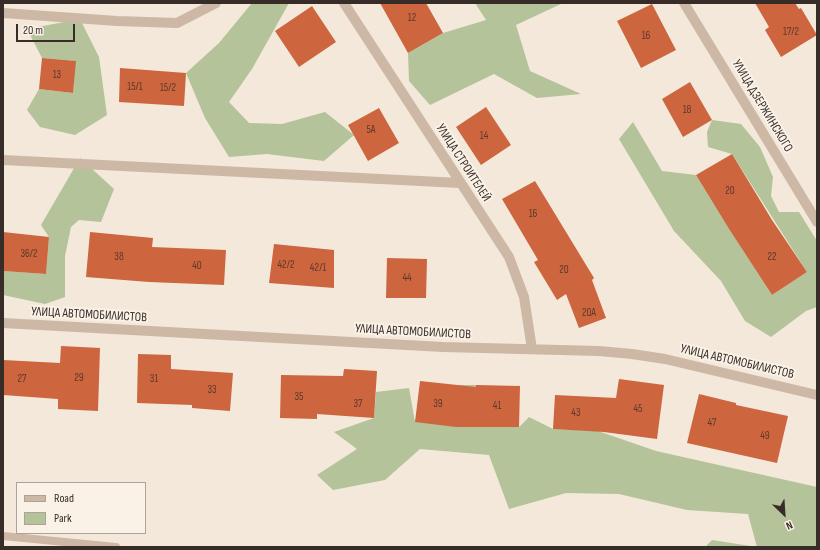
<!DOCTYPE html>
<meta charset="utf-8">
<style>
body{margin:0}
#map{position:relative;width:820px;height:550px;overflow:hidden;background:#f3e8da;font-family:"Sofia Sans Condensed",sans-serif}
canvas{display:block}
.frame{position:absolute;inset:0;border:4px solid #372c27;pointer-events:none}
.legend{position:absolute;left:16px;top:482px;width:130px;height:52px;box-sizing:border-box;background:#faf2e7;border:1px solid #aca39a;margin:0;padding:5px 7px;list-style:none;font-size:12px;color:#372c27}
.legend li{display:flex;align-items:center;gap:8px;height:20px}
.legend b{width:20px;border:1px solid #aca39a}
.north{position:absolute;left:764px;top:494px;width:40px;height:40px;-webkit-text-stroke:3px #faf2e7;paint-order:stroke;rotate:155deg;font-size:11px;font-weight:700;line-height:16px;text-align:center;color:#372c27}
.north::after{content:'';display:block;margin:auto;width:14px;height:18px;background:#372c27;clip-path:polygon(50% 0,100% 100%,50% 72%,0 100%)}
.scale{position:absolute;left:16px;top:24px;width:59px;height:18px;box-sizing:border-box;border:2px solid #372c27;border-top:0;padding-left:5px;font-size:12px;line-height:14px;white-space:nowrap;color:#372c27;-webkit-text-stroke:3px #faf2e7;paint-order:stroke}
</style>
<div id="map">
<canvas width="820" height="550"></canvas>
<div class="frame"></div>
<ul class="legend">
<li><b style="height:5px;background:#ccb8a5"></b>Road</li>
<li><b style="height:11px;background:#b4c399"></b>Park</li>
</ul>
<div class="north">N</div>
<div class="scale">20 m</div>
</div>
<script>
const g = document.querySelector('canvas').getContext('2d');
g.lineJoin = 'round';
function fillPath(path, color) { g.fillStyle = color; g.fill(path, 'evenodd'); }
const poly = rows => new Path2D(rows.map(r => 'M' + r).join(''));
function stroke(path, color, width, dash) { g.strokeStyle = color; g.lineWidth = width; g.lineCap = dash ? 'butt' : 'round'; g.setLineDash(dash || []); g.stroke(path); }
function drawText(font, color, halo, rows, align = 'center') {
  g.font = font + ' "Sofia Sans Condensed",sans-serif'; g.lineWidth = 4; g.setLineDash([]); g.textBaseline = 'middle'; g.strokeStyle = halo; g.fillStyle = color; for (const [text, x, y, turn = 0] of rows) {
    g.save(); g.translate(x, y); g.rotate((+turn || 0) * Math.PI / 180); g.textAlign = isNaN(turn) ? turn : align; if (halo) g.strokeText(text, 0, 0); g.fillText(text, 0, 0); g.restore();
  }
}
fillPath(poly([
 [252,3,289,3,252,69,229,102,249,123,282,124,325,112,354,135,324,161,267,154,229,157,205,118,186,73,219,43],
 [475,3,563,3,516,25,530,71,581,94,537,98,494,74,430,105,409,81,408,53,443,33,486,20],
 [80,19,99,57,107,115,75,135,40,127,27,110,39,89,73,93,75,61,42,58,27,29],
 [712,120,741,124,760,147,773,177,771,196,779,212,799,212,817,241,817,307,806,311,771,337,745,321,721,281,674,231,619,139,633,122,662,171,696,175,729,229,772,295,807,272,732,154,708,147,707,132],
 [80,158,114,189,101,222,79,220,71,227,65,256,65,297,45,304,3,295,3,271,46,274,49,237,41,225],
 [460,385,476,385,475,426,519,427,529,417,553,429,598,431,656,451,817,487,817,547,705,547,712,540,757,547,748,514,687,510,619,494,566,493,509,509,489,455,420,449,385,480,333,490,317,475,357,449,334,432,374,418,376,392,409,388,415,422]
]), '#b4c399');
fillPath(poly([
 [380,3,426,3,443,33,408,53],
 [755,3,795,3,799,9,801,8,817,35,781,57,765,30,769,27],
 [652,4,676,50,641,68,617,21],
 [312,6,336,42,299,67,275,31],
 [42,58,76,61,73,93,39,89],
 [120,68,186,73,184,106,119,102],
 [690,82,712,120,683,137,662,99],
 [486,107,511,145,481,165,456,127],
 [379,108,399,143,368,161,348,125],
 [732,154,772,220,807,272,772,295,729,229,696,175],
 [535,181,594,278,592,280,606,318,579,328,566,294,557,300,534,262,538,260,502,199],
 [3,232,49,237,46,274,3,271],
 [90,232,153,238,152,247,226,250,224,285,149,282,86,277],
 [274,244,334,250,334,288,269,283],
 [387,258,427,259,426,298,386,298],
 [61,346,100,348,98,411,58,409,58,399,3,395,3,360,60,363],
 [138,354,171,355,171,369,233,373,230,411,192,408,192,405,137,403],
 [344,369,377,371,374,418,317,414,317,419,280,418,281,375,343,376],
 [619,379,664,385,657,439,604,432,553,429,555,395,616,398],
 [420,381,476,387,476,385,520,386,519,427,456,427,415,422],
 [699,394,736,403,736,405,788,416,777,463,687,443]
]), '#cd653e');
stroke(poly([
 [3,536,116,547]
]), '#ccb8a5', 8);
stroke(poly([
 [344,3,509,257,524,297,532,349],
 [684,3,817,222],
 [3,13,117,21,177,23,216,3],
 [3,160,460,183],
 [3,323,443,347,599,351,632,354,665,359,817,395]
]), '#ccb8a5', 10);
drawText('11px', '#5c3a2d', null, [
 ["12",412,18],
 ["17/2",791,32],
 ["16",646,36],
 ["13",57,75],
 ["15/1",135,87],
 ["15/2",168,88],
 ["18",687,110],
 ["5А",371,130],
 ["14",484,136],
 ["20",730,191],
 ["16",533,214],
 ["36/2",29,254],
 ["38",119,257],
 ["22",772,257],
 ["42/2",286,265],
 ["40",197,266],
 ["42/1",318,268],
 ["20",564,270],
 ["44",407,278],
 ["20А",589,313],
 ["29",79,378],
 ["27",22,379],
 ["31",154,379],
 ["33",212,390],
 ["35",299,397],
 ["37",358,404],
 ["39",438,404],
 ["41",497,406],
 ["45",638,409],
 ["43",576,413],
 ["47",712,423],
 ["49",765,436]
]);
drawText('13px', '#372c27', '#faf2e7', [
 ["УЛИЦА ДЗЕРЖИНСКОГО",762,106,59],
 ["УЛИЦА СТРОИТЕЛЕЙ",463,163,57],
 ["УЛИЦА АВТОМОБИЛИСТОВ",89,315,3],
 ["УЛИЦА АВТОМОБИЛИСТОВ",413,332,3],
 ["УЛИЦА АВТОМОБИЛИСТОВ",737,362,13]
]);
</script>
